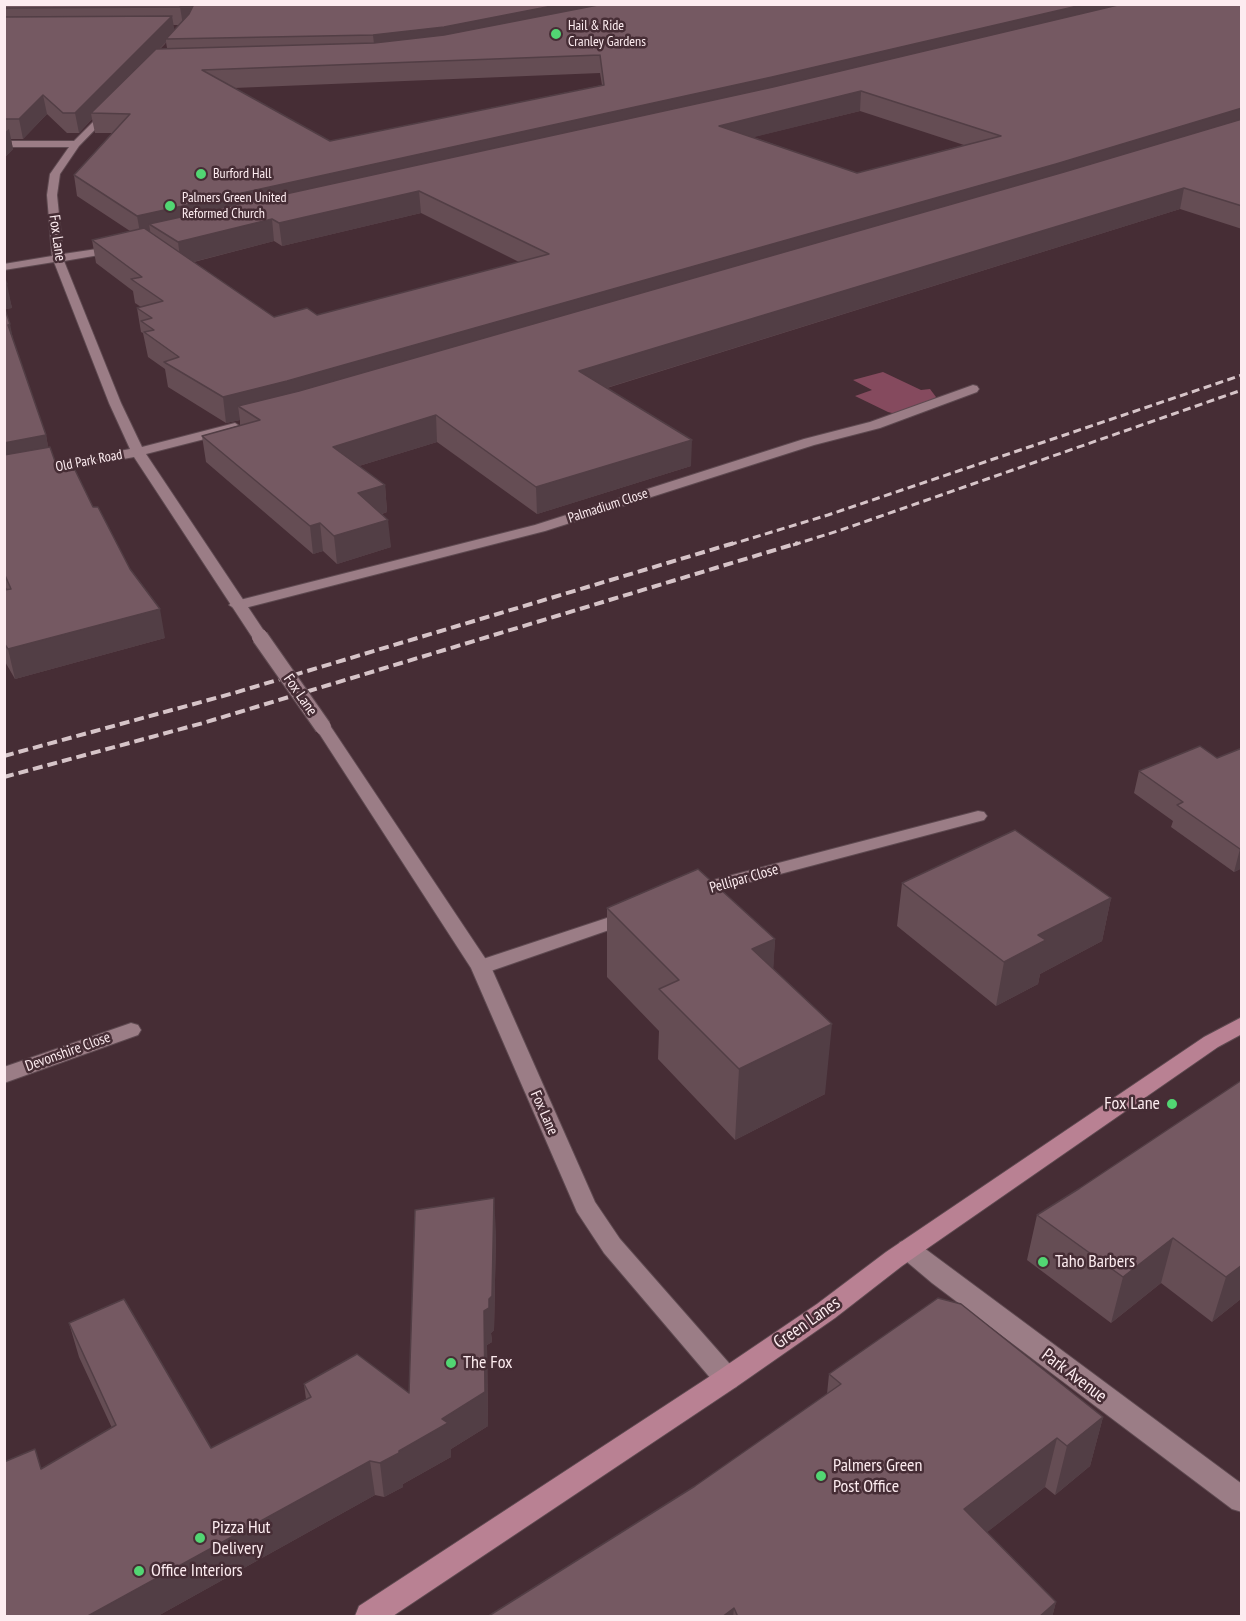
<!DOCTYPE html>
<style>
body{margin:0}
#map{position:relative;width:1246px;height:1621px;overflow:hidden;background:#462d35;font-family:"PT Sans Narrow",sans-serif}
canvas{display:block}
.frame{position:absolute;inset:0;border:6px solid #fdecf0;pointer-events:none}
</style>
<div id="map">
<canvas width="1246" height="1621"></canvas>
<div class="frame"></div>
</div>
<script>
const g = document.querySelector('canvas').getContext('2d');
g.lineJoin = 'round';
function fillPath(path, color) { g.fillStyle = color; g.fill(path, 'evenodd'); }
const poly = rows => new Path2D(rows.map(r => 'M' + r).join(''));
function stroke(path, color, width, dash) { g.strokeStyle = color; g.lineWidth = width; g.lineCap = dash ? 'butt' : 'round'; g.setLineDash(dash || []); g.stroke(path); }
function drawText(font, color, halo, rows, align = 'center') {
  g.font = font + ' "PT Sans Narrow",sans-serif'; g.lineWidth = 5; g.setLineDash([]); g.textBaseline = 'middle'; g.strokeStyle = halo; g.fillStyle = color; for (const [text, x, y, turn = 0] of rows) {
    g.save(); g.translate(x, y); g.rotate((+turn || 0) * Math.PI / 180); g.textAlign = isNaN(turn) ? turn : align; if (halo) g.strokeText(text, 0, 0); g.fillText(text, 0, 0); g.restore();
  }
}
fillPath(poly([
 [883,372,921,390,930,389,936,397,930,405,896,414,888,412,855,396,872,390,853,380]
]), '#854a5e');
const lane = poly([
 [973,385,977,386,979,389,977,392,880,428,814,445,545,531,237,610,229,605,232,602,535,525,804,439,870,422,973,385],
 [978,811,984,812,987,816,984,820,731,887,694,900,687,898,684,894,687,890,717,879,978,811],
 [628,911,635,913,638,917,635,921,488,972,481,974,474,972,471,967,474,962,628,911]
]);
const street = poly([
 [107,108,114,110,79,146,60,174,57,195,63,254,117,246,122,249,117,252,64,261,121,403,142,447,235,423,241,427,240,430,146,454,268,637,266,640,254,640,134,457,4,481,4,473,130,449,109,403,54,262,4,270,4,264,52,256,47,195,50,174,69,147,4,147,4,141,74,141,107,108],
 [323,722,329,723,331,727,491,967,595,1202,620,1239,736,1371,740,1379,736,1387,727,1390,718,1387,604,1253,577,1212,471,968,315,727,317,723,323,722],
 [131,1023,138,1025,141,1030,138,1035,4,1083,4,1067,131,1023],
 [908,1240,916,1242,1242,1484,1242,1512,1232,1509,932,1283,900,1256,896,1249,900,1242,908,1240]
]);
const primary = poly([
 [1242,1017,1242,1034,1218,1047,902,1266,835,1318,736,1387,393,1616,355,1616,359,1606,718,1371,817,1304,886,1252,1204,1037,1242,1017]
]);
stroke(lane, '#5e4950', 2);
stroke(street, '#5e4950', 2);
stroke(primary, '#5e4950', 2);
fillPath(lane, '#9b7d86');
fillPath(street, '#9b7d86');
fillPath(primary, '#b98193');
stroke(poly([
 [729,545,828,515,1242,375],
 [793,545,841,530,1242,390]
]), '#d6c4c8', 3, [8, 4.5]);
stroke(poly([
 [4,756,234,693,734,543],
 [4,777,203,723,798,543]
]), '#d6c4c8', 4, [10, 5]);
const streetBridge = poly([
 [260,637,323,727]
]);
stroke(streetBridge, '#5e4950', 18, []);
stroke(streetBridge, '#9b7d86', 16);
fillPath(poly([
 [4,4,1242,4,1242,229,1180,209,607,388,691,466,537,514,437,442,359,466,385,485,387,512,382,514,391,547,337,564,323,551,313,554,206,462,202,436,240,425,240,420,226,423,168,387,165,369,148,357,143,333,141,332,137,308,141,307,135,303,133,291,96,263,92,240,130,231,77,196,74,175,112,133,95,133,92,119,79,133,67,133,47,114,23,139,11,139,13,149,4,158],
 [173,25,179,25,174,30],
 [166,42,167,48,160,49,165,44],
 [600,73,602,85,330,141,234,88],
 [860,111,964,145,857,173,753,137],
 [421,213,519,262,317,315,274,317,194,262,274,241,282,246],
 [4,277,12,308,5,309,15,346,46,435,48,447,58,470,93,507,165,638,15,679,4,660,4,590,7,590,4,583],
 [1242,748,1242,868,1234,872,1171,827,1173,821,1134,793,1139,771,1217,758],
 [902,883,1111,898,1102,941,1040,974,1038,984,996,1006,897,926],
 [607,908,775,939,773,969,825,1094,735,1140,658,1059,659,1031,607,977],
 [1242,1080,1242,1298,1212,1322,1161,1283,1111,1323,1027,1260,1037,1215,1080,1188],
 [496,1232,494,1330,491,1333,492,1342,487,1345,488,1426,451,1449,451,1457,403,1484,403,1487,384,1497,375,1495,156,1617,4,1617,41,1469,112,1428,79,1357,69,1323,211,1448,306,1399,304,1384,409,1393],
 [829,1374,1103,1417,1090,1466,1055,1495,1045,1487,987,1532,1056,1602,1052,1617,487,1617,695,1486,827,1394]
]), '#654d54');
fillPath(poly([
 [182,4,194,4,183,25,180,7],
 [562,4,651,4,375,53,373,35],
 [1086,4,1157,4,149,224,151,236,141,238,137,216],
 [172,16,175,33,166,39,166,42,98,113,91,113,92,119,79,133,75,113],
 [861,91,860,111,718,146,719,126],
 [43,95,47,114,23,139,19,119],
 [1242,108,1241,127,254,416,238,406,240,420,226,423,223,397],
 [9,129,13,149,4,158,4,133],
 [1184,188,1180,209,580,396,579,371],
 [419,191,421,213,282,246,279,223],
 [272,219,274,241,181,265,178,242],
 [7,284,12,308,4,309,4,285],
 [10,324,15,349,8,325],
 [436,415,437,442,336,473,333,447],
 [46,435,51,462,4,471,4,443],
 [692,440,691,466,537,514,536,487],
 [385,485,387,512,360,521,358,493],
 [388,520,391,547,337,564,334,536],
 [320,523,323,551,313,554,310,526],
 [160,609,165,638,15,679,8,649],
 [1242,848,1242,868,1234,872,1240,849],
 [1111,898,1102,941,1040,974,1038,984,996,1006,1004,962,1038,935],
 [775,939,771,1009,752,949],
 [832,1024,825,1094,735,1140,739,1069],
 [494,1198,496,1232,494,1330,491,1333,492,1342,487,1345,488,1426,451,1449,451,1457,403,1484,403,1487,384,1497,380,1463,399,1451,484,1311,489,1299],
 [1173,1238,1161,1283,1111,1323,1123,1277],
 [1242,1265,1242,1298,1212,1322,1226,1277],
 [1103,1417,1090,1466,1055,1495,1067,1446],
 [1057,1438,1045,1487,954,1558,964,1509],
 [370,1461,375,1495,156,1617,86,1617],
 [1056,1602,1052,1617,1039,1617],
 [734,1608,733,1617,722,1617]
]), '#523e45');
const building = poly([
 [4,4,182,4,180,7,4,8,4,4],
 [194,4,562,4,444,27,373,35,166,39,189,14,194,4],
 [603,4,1086,4,772,77,137,216,74,175,130,114,91,113,156,49,374,43,444,35,603,4],
 [600,55,604,85,330,141,202,70,600,55],
 [1122,4,1242,4,1242,108,1056,164,287,381,223,397,164,362,179,357,144,332,154,330,141,321,152,318,137,308,163,301,131,279,142,277,92,240,144,228,274,317,307,308,317,315,549,254,419,191,279,223,272,219,178,242,149,224,773,87,1122,4],
 [861,91,1001,136,857,173,719,126,861,91],
 [172,16,75,113,63,113,43,95,19,119,4,119,4,17,172,16],
 [1242,119,1242,206,1184,188,579,371,692,440,536,487,436,415,333,447,385,485,358,493,388,520,334,536,320,523,310,526,202,436,260,420,238,406,299,391,1064,172,1242,119],
 [4,277,7,284,4,285,4,277],
 [4,307,10,324,8,325,46,435,4,443,4,307],
 [50,447,58,470,75,470,93,507,98,507,130,569,160,609,8,649,4,643,4,590,11,589,4,573,4,455,50,447],
 [1200,746,1217,758,1242,748,1242,848,1240,849,1177,805,1183,802,1139,771,1200,746],
 [1015,830,1111,898,1038,935,1046,940,1004,962,902,883,1015,830],
 [698,869,775,939,752,949,832,1024,739,1069,659,989,679,980,607,908,698,869],
 [1242,1080,1242,1265,1226,1277,1173,1238,1123,1277,1037,1215,1080,1188,1242,1080],
 [494,1198,492,1296,489,1299,489,1308,484,1311,485,1392,442,1419,448,1423,399,1451,399,1453,380,1463,370,1461,86,1617,4,1617,4,1462,35,1449,41,1469,116,1425,69,1323,124,1299,211,1448,311,1397,304,1384,357,1354,409,1393,415,1210,494,1198],
 [938,1298,961,1304,1103,1417,1067,1446,1057,1438,964,1509,1056,1602,1039,1617,738,1617,734,1608,722,1617,487,1617,695,1486,841,1384,829,1374,938,1298]
]);
fillPath(building, '#755962');
stroke(building, '#523e45', 1.5);
for (const [x, y, r, color] of [
 [556,34,6,"#52d673"],
 [201,174,6,"#52d673"],
 [170,206,6,"#52d673"],
 [1172,1104,6,"#52d673"],
 [1043,1262,6,"#52d673"],
 [451,1363,6,"#52d673"],
 [821,1476,6,"#52d673"],
 [200,1538,6,"#52d673"],
 [139,1571,6,"#52d673"]
]) { const dot = new Path2D(); dot.arc(x, y, r, 0, 2 * Math.PI); g.fillStyle = color; g.fill(dot); stroke(dot, '#462d35', 2); }
drawText('14px', '#fdecf0', '#462d35', [
 ["Hail & Ride",568,26],
 ["Cranley Gardens",568,42],
 ["Burford Hall",213,174],
 ["Palmers Green United",182,198],
 ["Reformed Church",182,214]
], 'left');
drawText('14px', '#fdecf0', '#462d35', [
 ["Old Park Road",89,461,-11],
 ["Palmadium Close",608,506,-18]
]);
drawText('15px', '#fdecf0', '#462d35', [
 ["Fox Lane",57,238,82],
 ["Fox Lane",300,695,55],
 ["Pellipar Close",744,879,-16],
 ["Devonshire Close",68,1052,-20],
 ["Fox Lane",544,1113,66]
]);
drawText('18px', '#fdecf0', '#462d35', [
 ["Fox Lane",1160,1104,"right"],
 ["Taho Barbers",1055,1262],
 ["The Fox",463,1363],
 ["Palmers Green",833,1466],
 ["Post Office",833,1487],
 ["Pizza Hut",212,1528],
 ["Delivery",212,1549],
 ["Office Interiors",151,1571]
], 'left');
drawText('18px', '#fdecf0', '#462d35', [
 ["Green Lanes",807,1323,-35],
 ["Park Avenue",1074,1376,37]
]);
</script>
